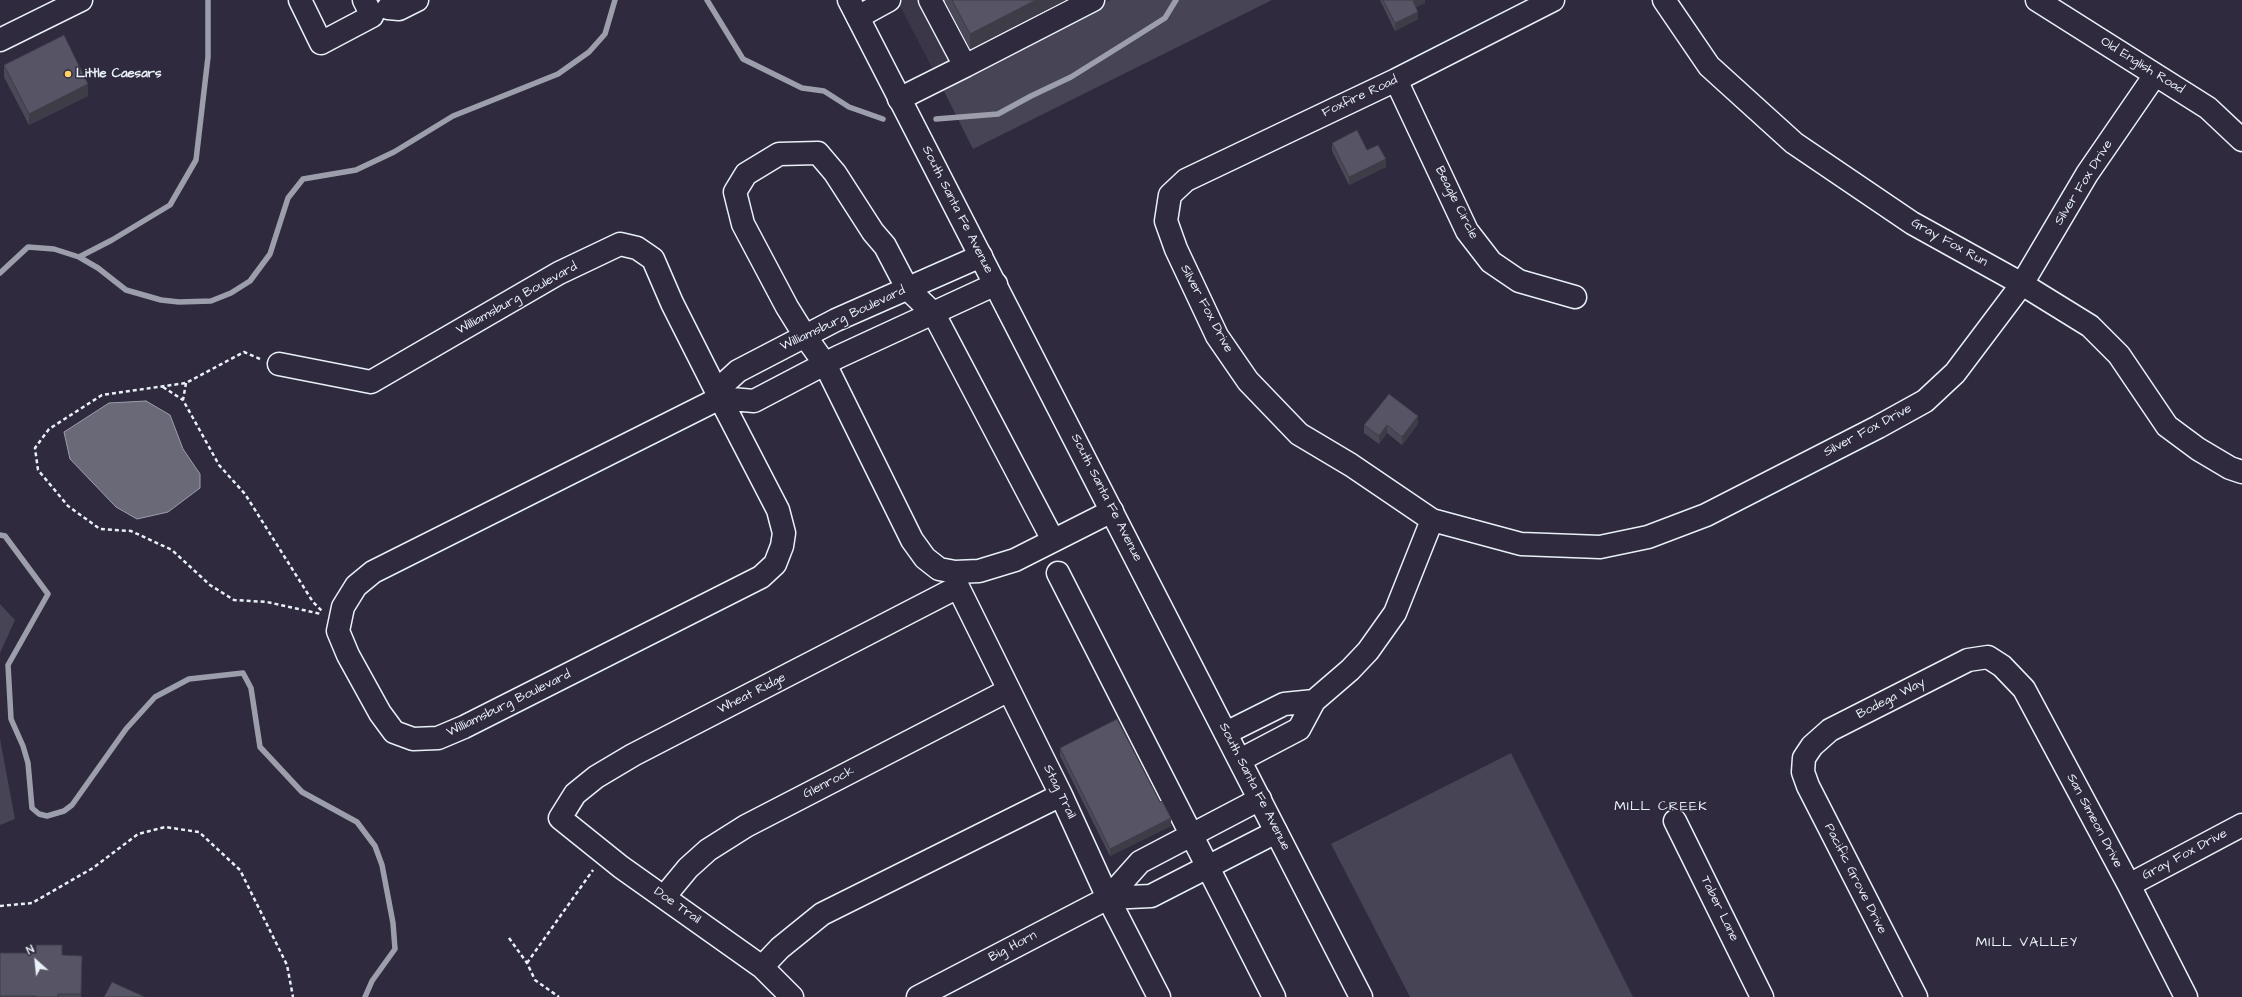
<!DOCTYPE html>
<style>
body{margin:0}
#map{position:relative;width:2242px;height:997px;overflow:hidden;background:#2f2a3d;font-family:"Architects Daughter",sans-serif}
canvas{display:block}
.north{position:absolute;left:16px;top:941px;width:40px;height:40px;-webkit-text-stroke:3px #2f2a3d;paint-order:stroke;rotate:333deg;font-size:11px;font-weight:700;line-height:16px;text-align:center;color:#e8f1f8}
.north::after{content:'';display:block;margin:auto;width:14px;height:18px;background:#e8f1f8;clip-path:polygon(50% 0,100% 100%,50% 72%,0 100%)}
</style>
<div id="map">
<canvas width="2242" height="997"></canvas>
<div class="north">N</div>
</div>
<script>
const g = document.querySelector('canvas').getContext('2d');
g.lineJoin = 'round';
function fillPath(path, color) { g.fillStyle = color; g.fill(path, 'evenodd'); }
const poly = rows => new Path2D(rows.map(r => 'M' + r).join(''));
function stroke(path, color, width, dash) { g.strokeStyle = color; g.lineWidth = width; g.lineCap = dash ? 'butt' : 'round'; g.setLineDash(dash || []); g.stroke(path); }
function drawText(font, color, halo, rows, align = 'center') {
  g.font = font + ' "Architects Daughter",sans-serif'; g.lineWidth = 3; g.setLineDash([]); g.textBaseline = 'middle'; g.strokeStyle = halo; g.fillStyle = color; for (const [text, x, y, turn = 0] of rows) {
    g.save(); g.translate(x, y); g.rotate((+turn || 0) * Math.PI / 180); g.textAlign = isNaN(turn) ? turn : align; if (halo) g.strokeText(text, 0, 0); g.fillText(text, 0, 0); g.restore();
  }
}
fillPath(poly([
 [897,0,1111,0,1041,36,944,91]
]), '#3b3749');
fillPath(poly([
 [1111,0,1272,0,973,149,944,91,1041,36],
 [0,604,15,620,0,653],
 [0,739,15,819,0,825],
 [1511,753,1633,997,1410,997,1331,844]
]), '#464455');
const water = poly([
 [146,401,170,415,183,449,200,474,200,488,168,512,137,519,116,507,70,459,64,432,109,403,146,401]
]);
fillPath(water, '#696978');
stroke(water, '#9c9fab', 1);
stroke(poly([
 [707,0,743,59,802,88,824,91,849,107,883,119],
 [936,119,998,114,1031,96,1071,77,1135,37,1165,18,1176,0],
 [79,257,112,240,170,205,196,160,208,57,208,0],
 [0,273,28,247,54,249,79,257,98,268,126,290,161,300,179,302,211,301,231,293,250,281,270,254,288,198,303,179,356,170,394,152,453,116,558,74,589,52,605,34,615,0],
 [0,535,5,536,48,594,8,665,11,719,23,746,28,763,32,808,39,814,47,816,64,811,72,805,126,729,155,697,189,679,243,673,251,688,260,747,302,792,357,822,375,846,382,865,393,923,395,949,372,981,365,997]
]), '#9c9fab', 5.5);
const minor = poly([
 [300,0,321,43,372,16,364,0],
 [1553,0,1396,80,1186,180,1170,195,1166,221,1176,249,1217,336,1248,381,1299,434,1351,465,1432,520,1521,544,1600,547,1648,537,1706,515,1878,427,1925,401,1955,373,2022,284,2087,174,2155,75],
 [1664,0,1709,66,1794,143,1912,223,2022,284,2090,326,2119,355,2167,426,2198,449,2230,468,2242,472],
 [2037,0,2208,108,2242,140],
 [388,8,399,9,417,0],
 [858,17,889,0],
 [0,40,81,0],
 [965,66,1093,0],
 [1396,80,1467,231,1491,262,1519,281,1575,297],
 [899,99,965,66,930,0],
 [279,364,371,382,559,273,620,244,637,248,653,259,672,303,720,398,778,510,784,533,782,546,775,564,761,577,464,727,438,738,413,739,394,732,380,713,348,655,338,631,343,607,356,586,373,572,720,398,754,401,838,357,996,284],
 [720,398,726,382,738,371,836,320,981,256],
 [1053,540,934,314,907,288,885,246,873,232,835,173,818,153,779,154,746,174,735,192,743,224,787,307,805,336,825,364,912,540,925,558,939,569,955,572,979,571,1015,560,1112,511],
 [1058,573,1274,997],
 [1226,733,1284,704,1314,701],
 [1240,760,1299,729,1314,701,1350,670,1368,651,1395,613,1432,520],
 [1675,821,1762,997],
 [2129,885,2242,825],
 [664,897,688,868,708,850,746,826,1009,690],
 [1108,898,1151,896,1276,832],
 [762,967,780,948,822,914,1061,795],
 [792,997,762,967,621,867,560,818,575,794,596,777,633,755,958,587,1061,795,1108,898,1159,997],
 [918,997,1108,898,1140,862,1260,799],
 [1916,997,1808,786,1803,772,1804,758,1812,746,1830,730,1968,660,1988,657,2002,666,2024,689,2129,885,2186,997]
]);
const major = poly([
 [849,0,1361,997]
]);
stroke(minor, '#e8f1f8', 25);
stroke(major, '#e8f1f8', 25);
stroke(poly([
 [260,359,244,352,186,383,102,395,49,429,35,448,38,470,68,506,100,529,131,531,172,550,210,585,234,600,267,602,321,614],
 [186,383,183,400,219,465,245,494,313,602,322,611],
 [163,387,183,400],
 [0,906,32,903,93,868,138,834,165,827,199,832,240,870,287,965,293,997],
 [509,938,527,963,535,980,559,997],
 [527,963,593,870]
]), '#e8f1f8', 2.5, [4, 3]);
stroke(minor, '#2f2a3d', 22);
stroke(major, '#2f2a3d', 22);
fillPath(poly([
 [945,0,1066,0,970,49,945,2],
 [1380,0,1425,0,1425,3,1416,7,1418,19,1395,31],
 [4,65,88,96,29,125,4,77],
 [1332,143,1367,150,1386,167,1349,185,1332,151],
 [1418,424,1402,445,1387,433,1379,444,1364,433,1364,425],
 [1060,748,1160,802,1171,826,1110,856,1060,756],
 [0,953,82,956,81,997,0,997]
]), '#4b4957');
fillPath(poly([
 [1036,0,1066,0,970,49,970,34],
 [1414,0,1425,0,1425,3,1413,9,1413,1],
 [1418,12,1418,19,1395,31,1395,23],
 [88,84,88,96,29,125,29,114],
 [1386,159,1386,167,1349,185,1349,177],
 [1418,416,1418,424,1402,445,1402,437],
 [1387,425,1387,433,1379,444,1379,436],
 [1171,818,1171,826,1110,856,1110,849]
]), '#3d3c47');
const building = poly([
 [952,0,1036,0,970,34,952,0],
 [1383,0,1414,0,1413,1,1418,12,1395,23,1383,0],
 [64,35,88,84,29,114,4,65,64,35],
 [1357,130,1367,150,1378,145,1386,159,1349,177,1332,143,1357,130],
 [1389,394,1418,416,1402,437,1387,425,1379,436,1364,425,1389,394],
 [1117,719,1160,802,1162,801,1171,818,1110,849,1060,748,1117,719],
 [36,945,62,945,62,955,82,956,81,994,58,994,58,997,36,997,36,996,0,996,0,953,36,953,36,945],
 [112,982,145,997,104,997,112,982]
]);
fillPath(building, '#575565');
stroke(building, '#3d3c47', 1);
for (const [x, y, r, color] of [
 [68,74,4,"#ffd166"]
]) { const dot = new Path2D(); dot.arc(x, y, r, 0, 2 * Math.PI); g.fillStyle = color; g.fill(dot); stroke(dot, '#2f2a3d', 1.5); }
drawText('13px', '#e8f1f8', '#2f2a3d', [
 ["Old English Road",2142,66,32],
 ["Foxfire Road",1360,97,-25],
 ["Silver Fox Drive",2084,183,-58],
 ["Beagle Circle",1456,203,63],
 ["South Santa Fe Avenue",957,210,63],
 ["Gray Fox Run",1949,243,29],
 ["Williamsburg Boulevard",517,299,-29],
 ["Silver Fox Drive",1206,309,62],
 ["Williamsburg Boulevard",843,319,-25],
 ["Silver Fox Drive",1868,431,-28],
 ["South Santa Fe Avenue",1106,498,63],
 ["Wheat Ridge",752,694,-27],
 ["Bodega Way",1891,699,-27],
 ["Williamsburg Boulevard",509,704,-26],
 ["Glenrock",829,783,-27],
 ["South Santa Fe Avenue",1254,787,63],
 ["Stag Trail",1059,792,64],
 ["San Simeon Drive",2094,821,62],
 ["Gray Fox Drive",2185,855,-28],
 ["Pacific Grove Drive",1855,879,63],
 ["Doe Trail",677,906,35],
 ["Taber Lane",1719,909,64],
 ["Big Horn",1013,947,-28]
]);
drawText('bold 13px', '#e8f1f8', '#2f2a3d', [
 ["Little Caesars",76,74]
], 'left');
g.letterSpacing = '1px';
drawText('14px', '#e8f1f8', '#2f2a3d', [
 ["MILL CREEK",1661,807],
 ["MILL VALLEY",2027,943]
]);
g.letterSpacing = '0px';
</script>
